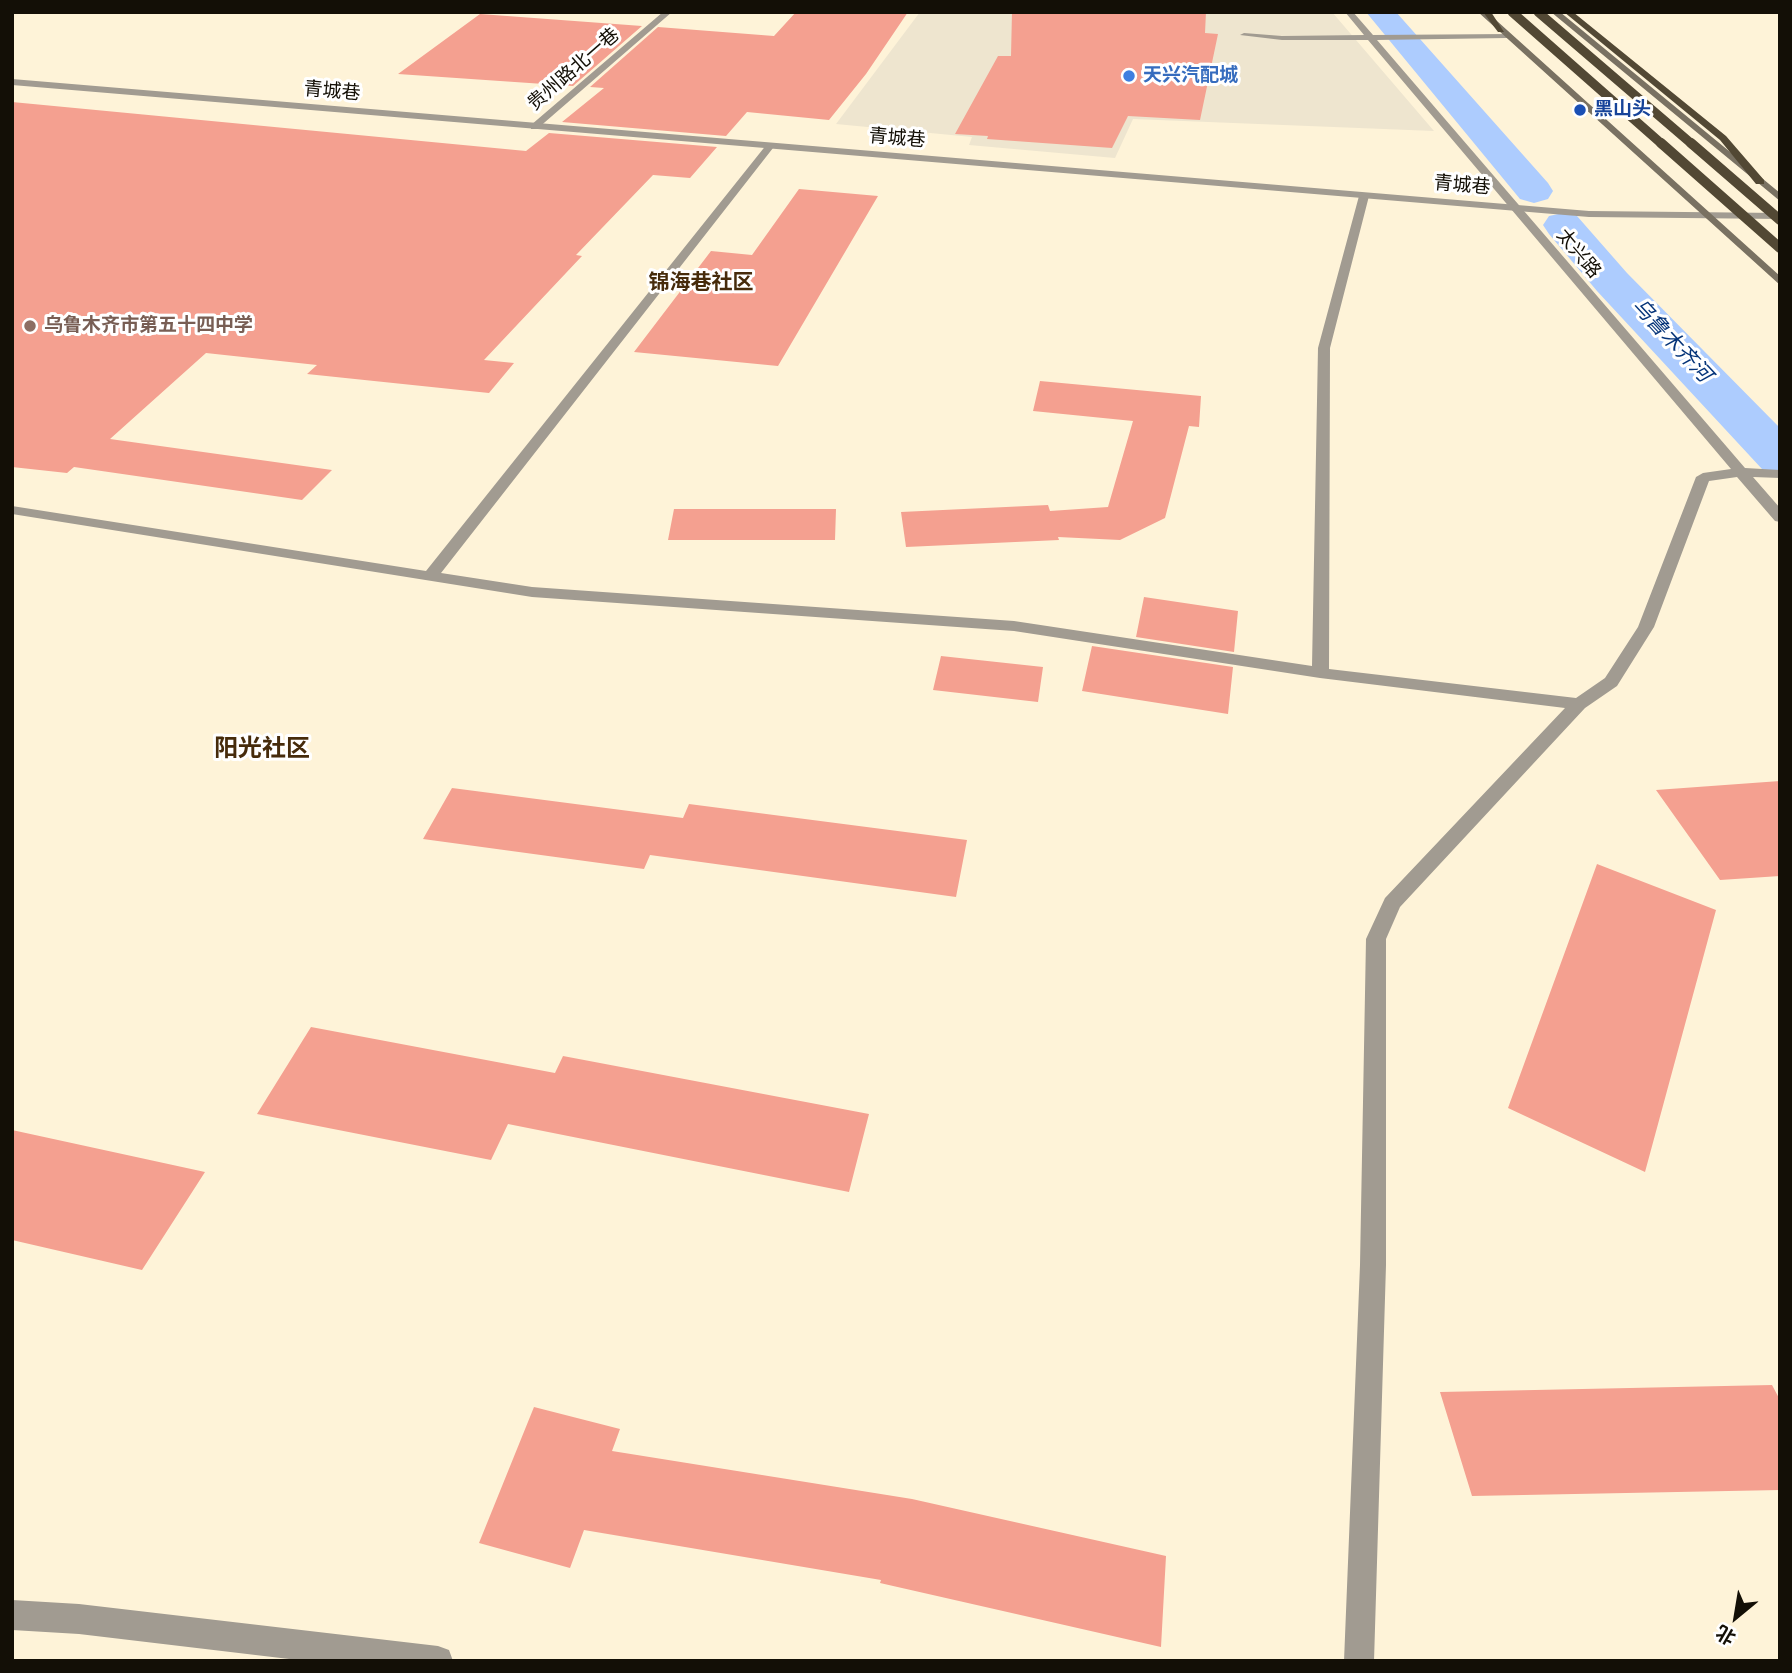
<!DOCTYPE html>
<meta charset="utf-8">
<style>
body{margin:0}
#map{position:relative;width:1792px;height:1673px;overflow:hidden;background:#fef3d8;font-family:"DejaVu Sans","Noto Sans SC",sans-serif}
canvas{display:block}
.frame{position:absolute;inset:0;border:14px solid #130f06;pointer-events:none}
.north{position:absolute;left:1701px;top:1582px;width:70px;height:70px;-webkit-text-stroke:5px #fff;paint-order:stroke;rotate:210deg;font-size:19px;font-weight:700;line-height:28px;text-align:center;color:#130f06}
.north::after{content:'';display:block;margin:auto;width:24px;height:32px;background:#130f06;clip-path:polygon(50% 0,100% 100%,50% 72%,0 100%)}
</style>
<div id="map">
<canvas width="1792" height="1673"></canvas>
<div class="frame"></div>
<div class="north">北</div>
</div>
<script>
const g = document.querySelector('canvas').getContext('2d');
g.lineJoin = 'round';
function fillPath(path, color) { g.fillStyle = color; g.fill(path, 'evenodd'); }
const poly = rows => new Path2D(rows.map(r => 'M' + r).join(''));
function stroke(path, color, width, dash) { g.strokeStyle = color; g.lineWidth = width; g.lineCap = dash ? 'butt' : 'round'; g.setLineDash(dash || []); g.stroke(path); }
function drawText(font, color, halo, rows, align = 'center') {
  g.font = font + ' "DejaVu Sans","Noto Sans SC",sans-serif'; g.lineWidth = 6; g.setLineDash([]); g.textBaseline = 'middle'; g.strokeStyle = halo; g.fillStyle = color; for (const [text, x, y, turn = 0] of rows) {
    g.save(); g.translate(x, y); g.rotate((+turn || 0) * Math.PI / 180); g.textAlign = isNaN(turn) ? turn : align; if (halo) g.strokeText(text, 0, 0); g.fillText(text, 0, 0); g.restore();
  }
}
fillPath(poly([
 [920,12,1332,12,1434,131,1133,119,1115,158,969,145,972,137,836,124]
]), '#eee5cf');
fillPath(poly([
 [1366,12,1396,12,1548,183,1553,191,1548,199,1534,203,1520,199,1366,12],
 [1563,213,1577,216,1627,273,1780,428,1780,474,1762,469,1597,291,1549,234,1543,225,1549,216,1563,213]
]), '#adccfe');
fillPath(poly([
 [796,12,908,12,866,74,829,120,747,112,726,136,562,122,604,88,590,87,658,27,774,36],
 [1012,12,1206,12,1205,33,1218,34,1200,120,1128,116,1112,148,987,139,988,136,955,134,998,56,1011,56],
 [480,14,642,26,573,86,398,74],
 [12,102,526,151,549,133,717,147,690,178,653,175,576,255,582,256,484,360,514,363,489,393,307,374,317,365,206,353,110,439,332,470,302,500,74,467,67,473,12,467],
 [799,189,878,196,778,366,634,352,711,251,752,255],
 [1040,381,1201,396,1199,427,1189,426,1165,518,1120,540,1058,537,1059,540,906,547,901,512,1048,505,1050,511,1108,507,1133,421,1033,411],
 [674,509,836,509,835,540,668,540],
 [1144,597,1238,611,1234,652,1136,637],
 [1092,646,1233,667,1228,714,1082,691],
 [941,656,1043,667,1038,702,933,690],
 [1780,781,1780,876,1720,880,1656,790],
 [452,788,683,818,689,804,967,840,956,897,650,855,644,869,423,839],
 [1597,864,1716,910,1645,1172,1508,1108],
 [311,1027,555,1073,563,1056,869,1114,849,1192,508,1124,491,1160,257,1114],
 [12,1130,205,1172,142,1270,12,1240],
 [1772,1385,1780,1400,1780,1490,1472,1496,1440,1392],
 [534,1407,620,1429,612,1451,912,1499,1166,1556,1161,1647,880,1583,881,1580,584,1530,570,1568,479,1543]
]), '#f4a090');
fillPath(poly([
 [663,12,672,12,537,129,531,129,531,125,663,12],
 [1345,12,1353,12,1373,35,1510,34,1507,38,1377,40,1745,468,1780,470,1780,478,1753,477,1780,508,1780,522,1775,521,1737,477,1709,481,1654,627,1617,686,1585,708,1400,907,1386,939,1386,1265,1374,1661,1344,1661,1360,1265,1366,939,1385,898,1565,708,1320,678,1014,631,532,597,12,514,12,506,426,571,767,144,770,143,775,146,773,148,441,573,532,587,1014,621,1312,666,1318,348,1359,196,1364,193,1369,196,1330,348,1329,669,1576,698,1605,678,1638,627,1696,477,1703,473,1731,469,1368,40,1282,40,1240,35,1244,33,1282,36,1364,35,1345,12],
 [12,1600,79,1604,438,1646,449,1650,453,1661,306,1661,79,1634,12,1630,12,1600]
]), '#a19b91');
fillPath(poly([
 [12,79,1589,211,1780,213,1780,219,1589,217,12,85,12,79]
]), '#a19b91');
fillPath(poly([
 [1478,12,1487,12,1780,276,1780,285,1478,12],
 [1551,12,1560,12,1780,193,1780,201,1551,12]
]), '#797162');
fillPath(poly([
 [1483,12,1491,12,1504,32,1498,32,1483,12],
 [1564,12,1573,12,1726,136,1764,180,1764,184,1756,184,1720,140,1564,12]
]), '#524834');
stroke(poly([
 [1512,12,1663,145],
 [1538,12,1693,145]
]), '#524834', 9);
stroke(poly([
 [1661,143,1780,248],
 [1691,143,1780,220]
]), '#524834', 10);
for (const [x, y, r, color] of [
 [1129,76,7,"#3f7fe0"],
 [1580,110,7,"#1a4fb4"],
 [30,326,7,"#8d6e63"]
]) { const dot = new Path2D(); dot.arc(x, y, r, 0, 2 * Math.PI); g.fillStyle = color; g.fill(dot); stroke(dot, '#fff', 2.5); }
drawText('19px', '#130f06', '#fff', [
 ["贵州路北一巷",574,70,-41],
 ["青城巷",332,92,5],
 ["青城巷",897,139,5],
 ["青城巷",1462,186,5],
 ["太兴路",1578,254,50]
]);
drawText('bold 19px', '#366cbe', '#fff', [
 ["天兴汽配城",1143,76]
], 'left');
drawText('bold 19px', '#164399', '#fff', [
 ["黑山头",1594,110]
], 'left');
drawText('bold 19px', '#785e54', '#fff', [
 ["乌鲁木齐市第五十四中学",44,326]
], 'left');
drawText('bold 21px', '#462b0b', '#fff', [
 ["锦海巷社区",701,284]
]);
drawText('italic 21px', '#053479', '#fff', [
 ["乌鲁木齐河",1671,341,47]
]);
drawText('bold 24px', '#462b0b', '#fff', [
 ["阳光社区",262,750]
]);
</script>
